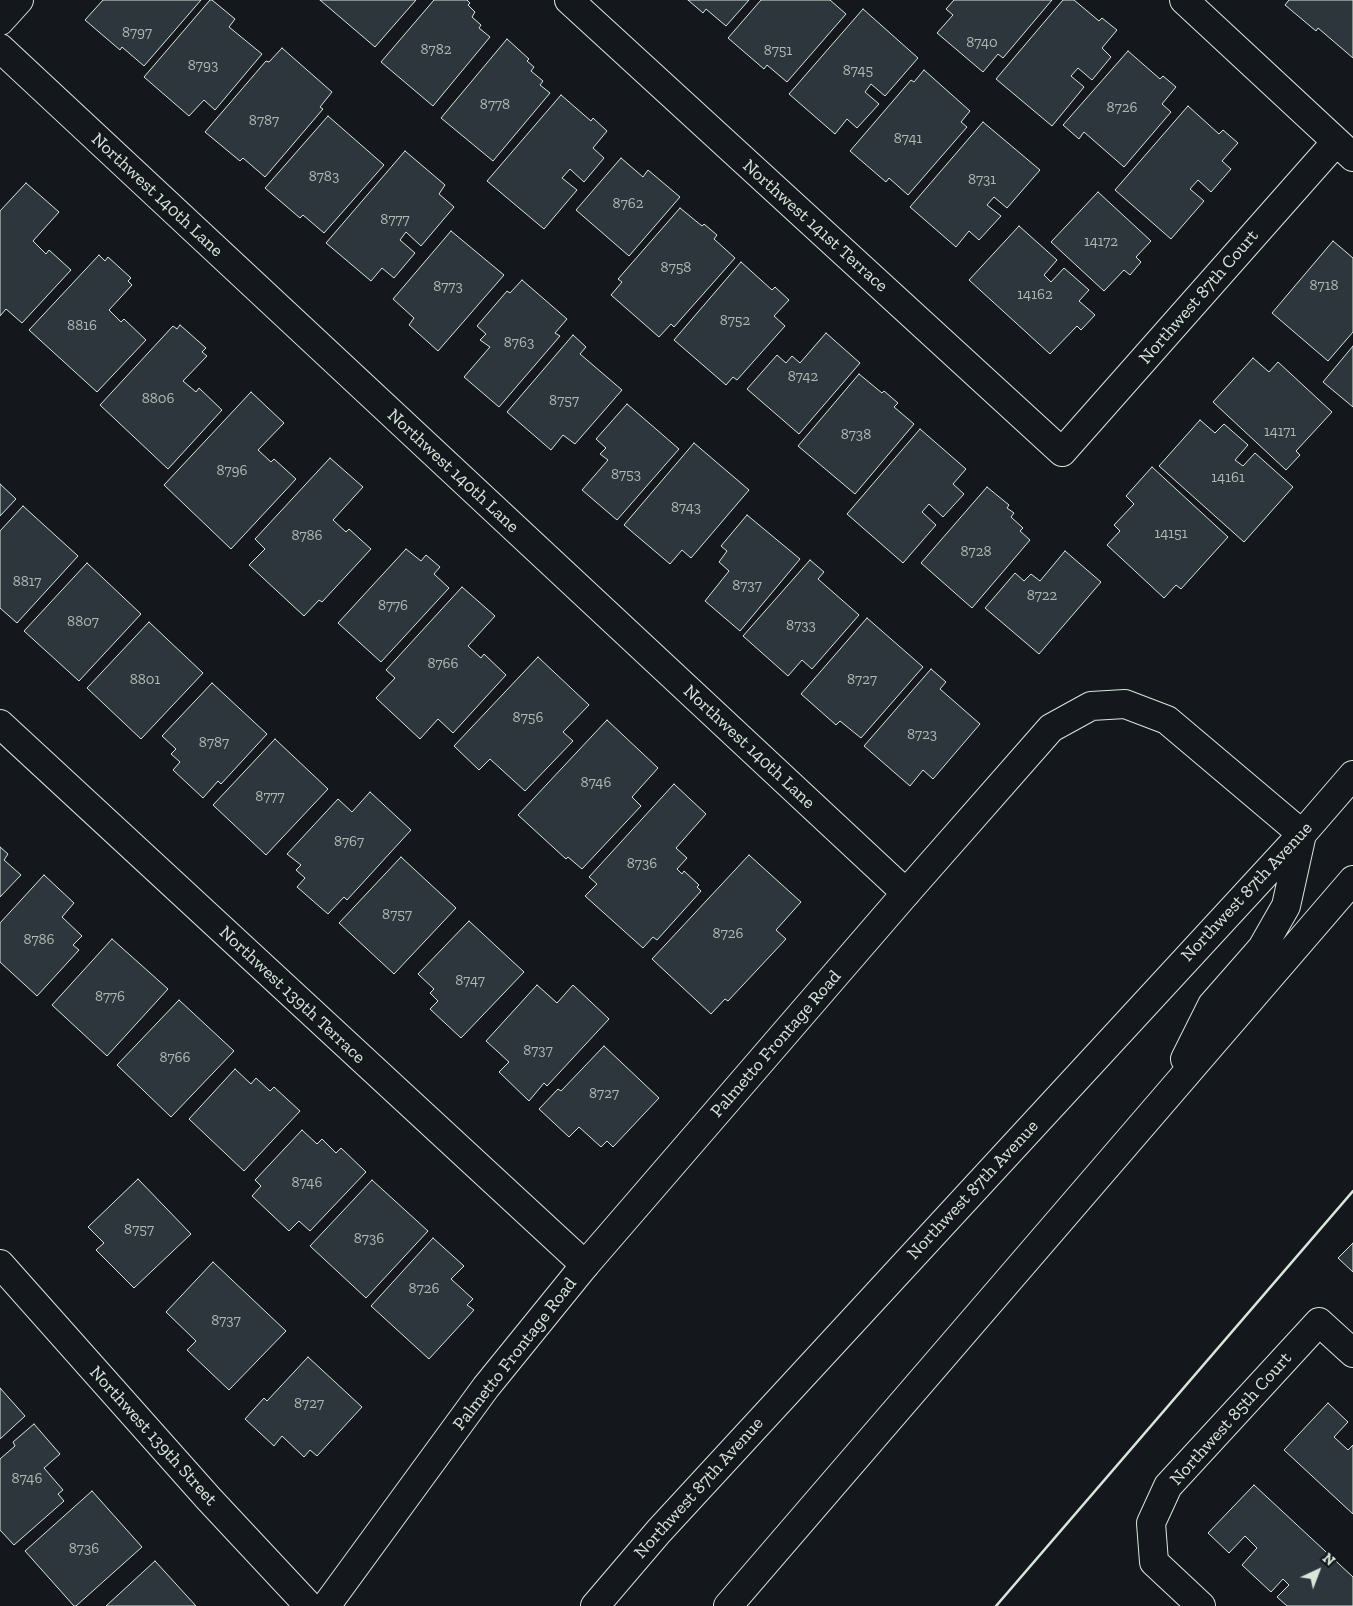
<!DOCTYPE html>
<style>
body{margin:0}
#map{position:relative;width:1353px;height:1606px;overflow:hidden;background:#14181c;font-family:"Zilla Slab",serif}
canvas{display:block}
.north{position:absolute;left:1293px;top:1546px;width:50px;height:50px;-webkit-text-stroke:4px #14181c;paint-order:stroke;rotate:43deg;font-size:14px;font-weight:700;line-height:20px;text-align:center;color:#d8e6dc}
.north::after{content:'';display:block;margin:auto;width:18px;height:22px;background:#d8e6dc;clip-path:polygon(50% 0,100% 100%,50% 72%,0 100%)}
</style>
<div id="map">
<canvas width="1353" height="1606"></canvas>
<div class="north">N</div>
</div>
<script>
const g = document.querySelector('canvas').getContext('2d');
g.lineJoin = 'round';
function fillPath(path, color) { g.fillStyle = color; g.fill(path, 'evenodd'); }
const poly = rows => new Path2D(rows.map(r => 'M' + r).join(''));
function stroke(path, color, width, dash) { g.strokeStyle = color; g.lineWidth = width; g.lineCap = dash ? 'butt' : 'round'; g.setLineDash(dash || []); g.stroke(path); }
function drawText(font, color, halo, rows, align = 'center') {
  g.font = font + ' "Zilla Slab",serif'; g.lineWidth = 4; g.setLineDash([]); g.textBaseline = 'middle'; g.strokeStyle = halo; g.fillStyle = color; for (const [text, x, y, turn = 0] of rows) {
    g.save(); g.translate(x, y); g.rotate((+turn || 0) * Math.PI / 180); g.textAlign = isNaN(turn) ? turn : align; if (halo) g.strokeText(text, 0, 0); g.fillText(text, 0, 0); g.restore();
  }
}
const building = poly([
 [103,0,201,0,144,66,122,47,120,50,85,20,103,0],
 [210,0,212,0,235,19,229,27,262,54,215,110,204,100,189,116,144,77,210,0],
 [320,0,416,0,375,47,320,0],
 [434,0,467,0,470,3,468,5,475,12,472,17,481,25,479,28,490,37,433,106,381,62,434,0],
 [688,0,749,0,726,26,706,9,703,13,688,0],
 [761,0,830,0,846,14,787,82,767,65,764,69,728,38,761,0],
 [954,0,1052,0,1003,58,998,54,983,72,937,33,953,15,946,9,954,0],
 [1063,0,1074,0,1099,21,1102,18,1117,30,1102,48,1111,57,1092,80,1078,68,1071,76,1084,87,1052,126,996,79,1063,0],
 [1289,0,1353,0,1353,58,1318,28,1316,31,1285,5,1289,0],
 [863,9,918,58,885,96,871,84,865,92,879,104,857,128,847,119,835,134,789,94,863,9],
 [507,39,529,59,527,61,534,67,531,71,543,81,540,85,550,93,493,161,441,118,507,39],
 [282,48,332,92,320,107,323,109,265,177,243,158,240,161,205,132,266,61,269,62,282,48],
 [1128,51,1160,79,1163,76,1176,87,1162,104,1171,112,1124,167,1084,132,1079,139,1063,125,1128,51],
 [924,70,970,111,961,122,967,127,908,195,889,178,886,182,850,151,911,80,914,82,924,70],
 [561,95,591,121,593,118,607,131,593,148,604,158,584,182,570,169,562,178,577,190,544,229,487,181,561,95],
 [1188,106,1219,134,1223,130,1238,143,1222,161,1231,169,1211,192,1198,180,1190,189,1204,201,1171,239,1115,190,1188,106],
 [328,116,384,165,324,233,303,215,300,218,265,188,328,116],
 [983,122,1040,170,1007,208,994,197,987,205,1001,216,979,240,969,231,956,247,910,207,983,122],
 [405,151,445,185,439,194,454,207,421,246,406,232,400,240,415,253,394,278,382,268,371,281,326,243,405,151],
 [621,158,643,177,648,170,680,197,629,256,576,210,621,158],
 [26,183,59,212,33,241,46,254,49,250,71,270,22,323,6,309,0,316,0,211,26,183],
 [1098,192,1151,241,1136,257,1141,262,1130,275,1124,270,1104,291,1051,242,1098,192],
 [680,208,702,226,704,224,717,235,714,239,735,258,674,327,671,324,659,337,611,295,622,282,618,279,680,208],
 [1019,226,1057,260,1044,275,1051,282,1064,268,1089,290,1079,301,1095,315,1081,330,1077,326,1050,354,969,280,1019,226],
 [451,231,504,275,438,351,409,325,414,318,393,299,451,231],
 [1333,241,1353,258,1353,332,1328,361,1272,313,1333,241],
 [99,255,105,261,108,257,131,278,128,281,132,285,109,310,121,322,124,319,146,340,97,392,29,330,99,255],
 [741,262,772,290,775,287,789,300,774,316,785,326,737,380,733,377,726,385,674,340,741,262],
 [522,280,567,319,555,333,560,336,499,407,464,377,490,347,480,340,486,334,477,326,507,291,510,293,522,280],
 [180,325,206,348,202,352,207,356,183,381,196,392,199,388,222,410,168,469,100,405,173,326,177,329,180,325],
 [826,333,860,363,799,434,747,389,777,355,786,363,792,356,800,363,826,333],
 [573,335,586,347,580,354,622,390,575,444,563,435,551,450,507,412,573,335],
 [1353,346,1353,407,1323,382,1353,346],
 [1253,358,1269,372,1278,362,1332,412,1296,451,1300,455,1286,470,1213,402,1253,358],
 [859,374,882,393,884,391,898,403,894,407,914,424,855,494,798,446,859,374],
 [251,392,284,423,258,450,271,462,274,459,296,479,231,549,164,485,251,392],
 [627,404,679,449,617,520,582,490,608,460,600,454,606,448,596,439,627,404],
 [1200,420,1215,433,1224,424,1248,445,1235,460,1243,466,1255,453,1293,487,1244,542,1159,466,1200,420],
 [920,429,966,469,953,484,964,494,943,517,929,504,922,512,936,525,903,563,847,514,920,429],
 [694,443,749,490,691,558,682,550,670,564,624,525,694,443],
 [330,458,363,487,333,520,346,532,349,529,371,549,322,602,319,600,304,616,249,565,265,549,255,539,330,458],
 [1152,467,1228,537,1181,589,1176,585,1164,598,1107,545,1120,531,1114,525,1134,504,1126,496,1152,467],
 [0,484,16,499,0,516,0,484],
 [987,487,1009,505,1007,508,1014,513,1011,517,1023,528,1020,531,1030,540,972,608,921,563,987,487],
 [23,506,78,556,17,623,0,608,0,531,23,506],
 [747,515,800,559,740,631,705,601,729,571,719,562,727,551,721,546,747,515],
 [406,549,421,561,426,555,440,567,434,574,449,588,381,662,338,623,406,549],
 [1065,551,1101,582,1039,654,985,608,1015,573,1024,581,1031,574,1040,581,1065,551],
 [810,560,824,572,818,579,859,615,812,669,802,660,788,676,743,636,810,560],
 [87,563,141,614,79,681,24,631,87,563],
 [462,587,495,616,468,646,481,658,484,654,506,675,453,733,438,719,420,739,376,698,395,678,386,670,462,587],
 [867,618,923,667,861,738,840,721,836,725,801,694,867,618],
 [149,622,203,673,141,739,87,688,149,622],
 [538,657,589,705,563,732,573,741,525,791,490,759,479,770,454,746,538,657],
 [931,669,946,682,940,689,980,724,933,779,923,770,910,786,864,746,931,669],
 [212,683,267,734,221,784,218,781,203,798,173,770,180,762,171,754,176,749,162,736,212,683],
 [607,720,658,768,632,797,641,806,582,869,568,857,566,859,518,815,607,720],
 [275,739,328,789,266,855,213,805,275,739],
 [674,784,706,814,676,848,687,858,677,869,682,874,684,871,699,885,697,887,701,891,657,940,653,937,643,948,585,896,597,884,589,877,674,784],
 [370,792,411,830,347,900,344,897,328,914,297,887,305,878,296,870,301,865,287,854,338,799,352,812,370,792],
 [0,847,8,854,4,860,21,875,0,897,0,847],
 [749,855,801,902,776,930,786,939,728,1001,725,999,711,1014,652,959,749,855],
 [401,857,456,908,394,974,339,923,401,857],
 [44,875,74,903,62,917,82,936,73,945,79,950,37,996,0,962,0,923,44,875],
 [469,921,524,972,461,1038,430,1009,438,1001,430,993,434,989,418,974,469,921],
 [112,939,168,989,107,1056,52,1005,112,939],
 [537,985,557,1003,573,985,609,1019,547,1086,544,1083,529,1101,499,1072,509,1062,486,1041,537,985],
 [179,1000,234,1051,171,1117,117,1065,179,1000],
 [604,1046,659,1098,613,1147,607,1141,601,1147,579,1127,569,1137,539,1109,558,1089,561,1091,604,1046],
 [235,1069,251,1084,256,1078,270,1091,274,1087,300,1111,244,1171,189,1119,235,1069],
 [302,1130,317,1144,322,1139,336,1153,341,1148,366,1172,310,1231,299,1221,289,1231,252,1196,261,1186,255,1180,302,1130],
 [138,1179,191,1234,134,1288,96,1250,104,1243,88,1227,138,1179],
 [372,1180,428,1231,366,1298,310,1246,372,1180],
 [433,1238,464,1266,451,1279,473,1299,467,1305,474,1310,429,1359,371,1306,433,1238],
 [1353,1243,1353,1272,1338,1258,1353,1243],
 [213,1262,286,1331,229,1390,187,1350,196,1341,166,1312,213,1262],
 [308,1357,362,1407,317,1456,310,1450,304,1457,282,1436,274,1446,245,1419,264,1398,267,1401,308,1357],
 [0,1388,25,1416,0,1439,0,1388],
 [1328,1403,1348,1422,1334,1437,1348,1450,1353,1445,1353,1514,1284,1450,1328,1403],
 [34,1424,60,1454,44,1468,63,1490,58,1494,64,1501,14,1545,0,1530,0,1459,15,1446,13,1442,34,1424],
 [1254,1485,1353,1577,1353,1606,1287,1606,1277,1597,1289,1585,1283,1579,1271,1592,1242,1565,1257,1548,1245,1536,1229,1553,1208,1533,1254,1485],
 [92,1491,142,1547,76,1606,74,1606,25,1551,92,1491],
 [155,1561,196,1606,106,1606,155,1561]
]);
fillPath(building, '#2c363c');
stroke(building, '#d8e6dc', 1);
const minor = poly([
 [569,0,1062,452,1336,142],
 [1184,0,1353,157],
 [0,21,19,0],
 [0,48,906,893],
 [0,724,585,1265],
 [0,1264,209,1499,309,1606],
 [1201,1606,1154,1562,1151,1523,1168,1486,1319,1322,1353,1353]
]);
const tertiary = poly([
 [326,1606,486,1387,585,1265,906,893,1051,728,1091,706,1125,704,1167,720,1302,834]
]);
const secondary = poly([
 [1185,1059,1212,1005,1262,948,1286,906,1302,834],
 [595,1606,659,1531,1302,834,1353,775],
 [728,1606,1353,880]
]);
stroke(minor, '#d8e6dc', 30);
stroke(tertiary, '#d8e6dc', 30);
stroke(secondary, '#d8e6dc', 30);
stroke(minor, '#14181c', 28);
stroke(tertiary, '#14181c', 28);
stroke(secondary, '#14181c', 28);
stroke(poly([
 [996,1606,1353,1191]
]), '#d8e6dc', 2.5);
drawText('15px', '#adbab4', null, [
 ["8797",137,33],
 ["8740",982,43],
 ["8782",436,50],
 ["8751",778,51],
 ["8793",203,66],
 ["8745",858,71],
 ["8778",495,105],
 ["8726",1122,108],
 ["8787",264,121],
 ["8741",908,139],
 ["8783",324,177],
 ["8731",982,180],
 ["8762",628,204],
 ["8777",395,220],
 ["14172",1101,242],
 ["8758",676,268],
 ["8718",1324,286],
 ["8773",448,287],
 ["14162",1035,295],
 ["8752",735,321],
 ["8816",82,326],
 ["8763",519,343],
 ["8742",803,377],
 ["8806",158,399],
 ["8757",564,401],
 ["14171",1280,432],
 ["8738",856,435],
 ["8796",232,471],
 ["8753",626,475],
 ["14161",1228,478],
 ["8743",686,508],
 ["14151",1171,534],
 ["8786",307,536],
 ["8728",976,552],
 ["8817",27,582],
 ["8737",747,586],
 ["8722",1042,596],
 ["8776",393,606],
 ["8807",83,622],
 ["8733",801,626],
 ["8766",443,664],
 ["8801",145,680],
 ["8727",862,680],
 ["8756",528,718],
 ["8723",922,735],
 ["8787",214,743],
 ["8746",596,783],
 ["8777",270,797],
 ["8767",349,842],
 ["8736",642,864],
 ["8757",397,915],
 ["8726",728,934],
 ["8786",39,940],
 ["8747",470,981],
 ["8776",110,997],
 ["8737",538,1051],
 ["8766",175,1058],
 ["8727",604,1094],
 ["8746",307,1183],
 ["8757",139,1230],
 ["8736",369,1239],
 ["8726",424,1289],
 ["8737",226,1321],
 ["8727",309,1404],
 ["8746",27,1479],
 ["8736",84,1549]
]);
drawText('18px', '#d8e6dc', '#14181c', [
 ["Northwest 140th Lane",157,195,43],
 ["Northwest 141st Terrace",815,226,42],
 ["Northwest 87th Court",1199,297,-49],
 ["Northwest 140th Lane",453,471,43],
 ["Northwest 140th Lane",749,747,43],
 ["Northwest 87th Avenue",1247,892,-47],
 ["Northwest 139th Terrace",292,995,43],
 ["Palmetto Frontage Road",776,1044,-49],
 ["Northwest 87th Avenue",973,1190,-47],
 ["Palmetto Frontage Road",515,1354,-52],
 ["Northwest 85th Court",1231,1419,-48],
 ["Northwest 139th Street",153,1436,48],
 ["Northwest 87th Avenue",699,1488,-48]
]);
</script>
